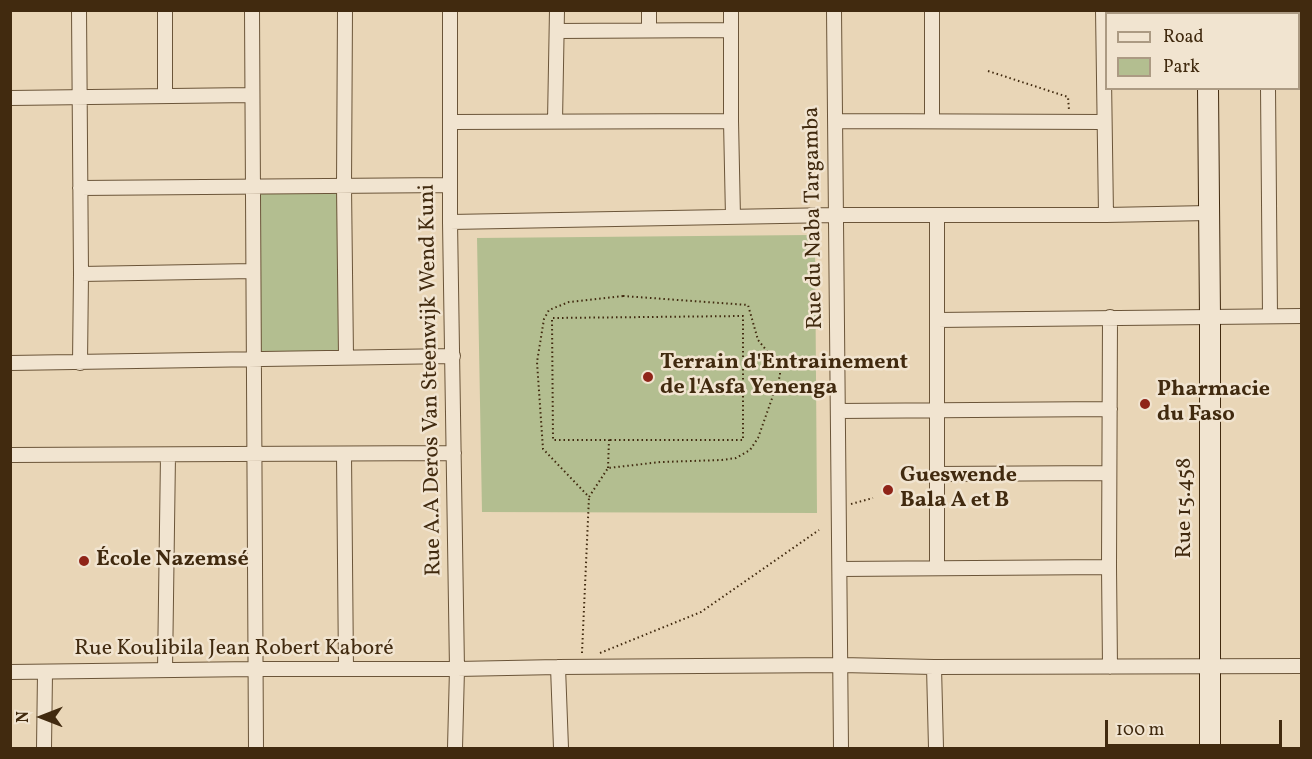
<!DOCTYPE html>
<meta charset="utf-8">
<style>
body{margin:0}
#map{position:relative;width:1312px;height:759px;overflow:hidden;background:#e9d6b7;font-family:Vollkorn,serif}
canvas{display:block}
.frame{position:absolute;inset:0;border:12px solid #412a0f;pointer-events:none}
.legend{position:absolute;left:1105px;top:12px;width:195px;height:78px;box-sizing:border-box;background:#f1e4d0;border:2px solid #ab9a83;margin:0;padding:8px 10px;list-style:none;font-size:18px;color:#412a0f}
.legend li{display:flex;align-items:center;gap:12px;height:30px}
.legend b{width:30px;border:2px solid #ab9a83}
.north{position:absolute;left:12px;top:687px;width:60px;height:60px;-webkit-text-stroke:4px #f1e4d0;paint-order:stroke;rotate:270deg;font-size:16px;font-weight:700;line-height:24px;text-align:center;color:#412a0f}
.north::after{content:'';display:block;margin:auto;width:21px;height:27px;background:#412a0f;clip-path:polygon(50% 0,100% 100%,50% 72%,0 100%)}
.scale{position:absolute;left:1105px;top:720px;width:177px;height:27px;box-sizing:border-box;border:3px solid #412a0f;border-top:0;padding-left:8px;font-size:18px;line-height:21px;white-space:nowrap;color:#412a0f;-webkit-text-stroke:4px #f1e4d0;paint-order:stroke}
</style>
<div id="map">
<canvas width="1312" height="759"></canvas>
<div class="frame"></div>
<ul class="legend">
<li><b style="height:8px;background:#f1e4d0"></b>Road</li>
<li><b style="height:16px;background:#b3be90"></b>Park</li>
</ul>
<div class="north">N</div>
<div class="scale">100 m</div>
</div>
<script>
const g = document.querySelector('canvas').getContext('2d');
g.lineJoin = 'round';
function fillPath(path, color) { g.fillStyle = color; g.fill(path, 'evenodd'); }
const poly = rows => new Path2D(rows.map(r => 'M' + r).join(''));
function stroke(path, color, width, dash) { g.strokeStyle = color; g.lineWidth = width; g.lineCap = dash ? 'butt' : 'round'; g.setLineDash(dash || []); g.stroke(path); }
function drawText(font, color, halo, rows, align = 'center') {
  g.font = font + ' Vollkorn,serif'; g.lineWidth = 5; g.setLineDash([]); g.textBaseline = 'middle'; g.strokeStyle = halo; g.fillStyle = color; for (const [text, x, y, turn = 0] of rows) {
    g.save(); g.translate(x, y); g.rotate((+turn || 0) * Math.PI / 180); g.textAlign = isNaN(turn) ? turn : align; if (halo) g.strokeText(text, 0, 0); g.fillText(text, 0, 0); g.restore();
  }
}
fillPath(poly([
 [342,189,344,351,261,352,260,190],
 [809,235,815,241,817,513,482,512,477,238]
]), '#b3be90');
const street = poly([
 [79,10,81,274,80,363],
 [252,10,256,748],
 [345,10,344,186,346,357],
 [450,10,450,222,457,669,455,748],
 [731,10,731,121,733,217],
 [834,10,841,748],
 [932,10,932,121],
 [1103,10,1106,215],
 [1267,14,1267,10],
 [649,30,649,10],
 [557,31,731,30],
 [1298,47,1302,47],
 [1268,88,1270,316],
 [165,96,165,10],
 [10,98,252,95],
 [555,121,557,10],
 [835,121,1104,122],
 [451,122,731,121],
 [80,188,450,185],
 [450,222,836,215,1106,215,1209,213],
 [81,274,253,271],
 [1110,317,1109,567,1110,667],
 [937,320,1302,316],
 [10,363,453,356],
 [838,411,1110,409],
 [344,454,346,669],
 [10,455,454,453],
 [937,474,1109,473],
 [937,568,937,215],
 [840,569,1109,567],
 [558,667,561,748],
 [934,667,936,748],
 [165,670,168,455],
 [10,672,255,669,457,669,558,667,841,665,934,667,1302,666],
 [44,748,45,673]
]);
const secondary = poly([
 [1207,10,1207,14],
 [1208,88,1210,317,1210,748]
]);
stroke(street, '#6b5539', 16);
stroke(secondary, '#412a0f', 22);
stroke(poly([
 [988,71,1068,97,1069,110],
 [623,296,748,305,758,340,780,367,780,376,758,438,750,450,736,458,722,460,661,462,608,468,589,497,543,449,537,362,544,319,549,310,569,302,623,296],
 [608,468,609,440,553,440,552,318,743,316,743,440,609,440],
 [851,504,873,498],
 [582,653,589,497],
 [600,653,701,612,819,530]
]), '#412a0f', 2, [1.5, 3]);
stroke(street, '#f1e4d0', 14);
stroke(secondary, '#f1e4d0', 20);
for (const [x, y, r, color] of [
 [648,377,6,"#8f2418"],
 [1145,404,6,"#8f2418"],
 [888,490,6,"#8f2418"],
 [84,561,6,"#8f2418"]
]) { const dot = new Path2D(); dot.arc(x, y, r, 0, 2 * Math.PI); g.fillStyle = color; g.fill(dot); stroke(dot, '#f1e4d0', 2); }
drawText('22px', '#412a0f', '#f1e4d0', [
 ["Rue du Naba Targamba",815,218,-91],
 ["Rue A.A Deros Van Steenwijk Wend Kuni",432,380,-91],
 ["Rue 15.458",1186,508,-90],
 ["Rue Koulibila Jean Robert Kaboré",234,650]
]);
drawText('bold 22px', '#412a0f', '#f1e4d0', [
 ["Terrain d'Entrainement",660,364],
 ["de l'Asfa Yenenga",660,389],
 ["Pharmacie",1157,391],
 ["du Faso",1157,416],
 ["Gueswende",900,477],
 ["Bala A et B",900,502],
 ["École Nazemsé",96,561]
], 'left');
</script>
